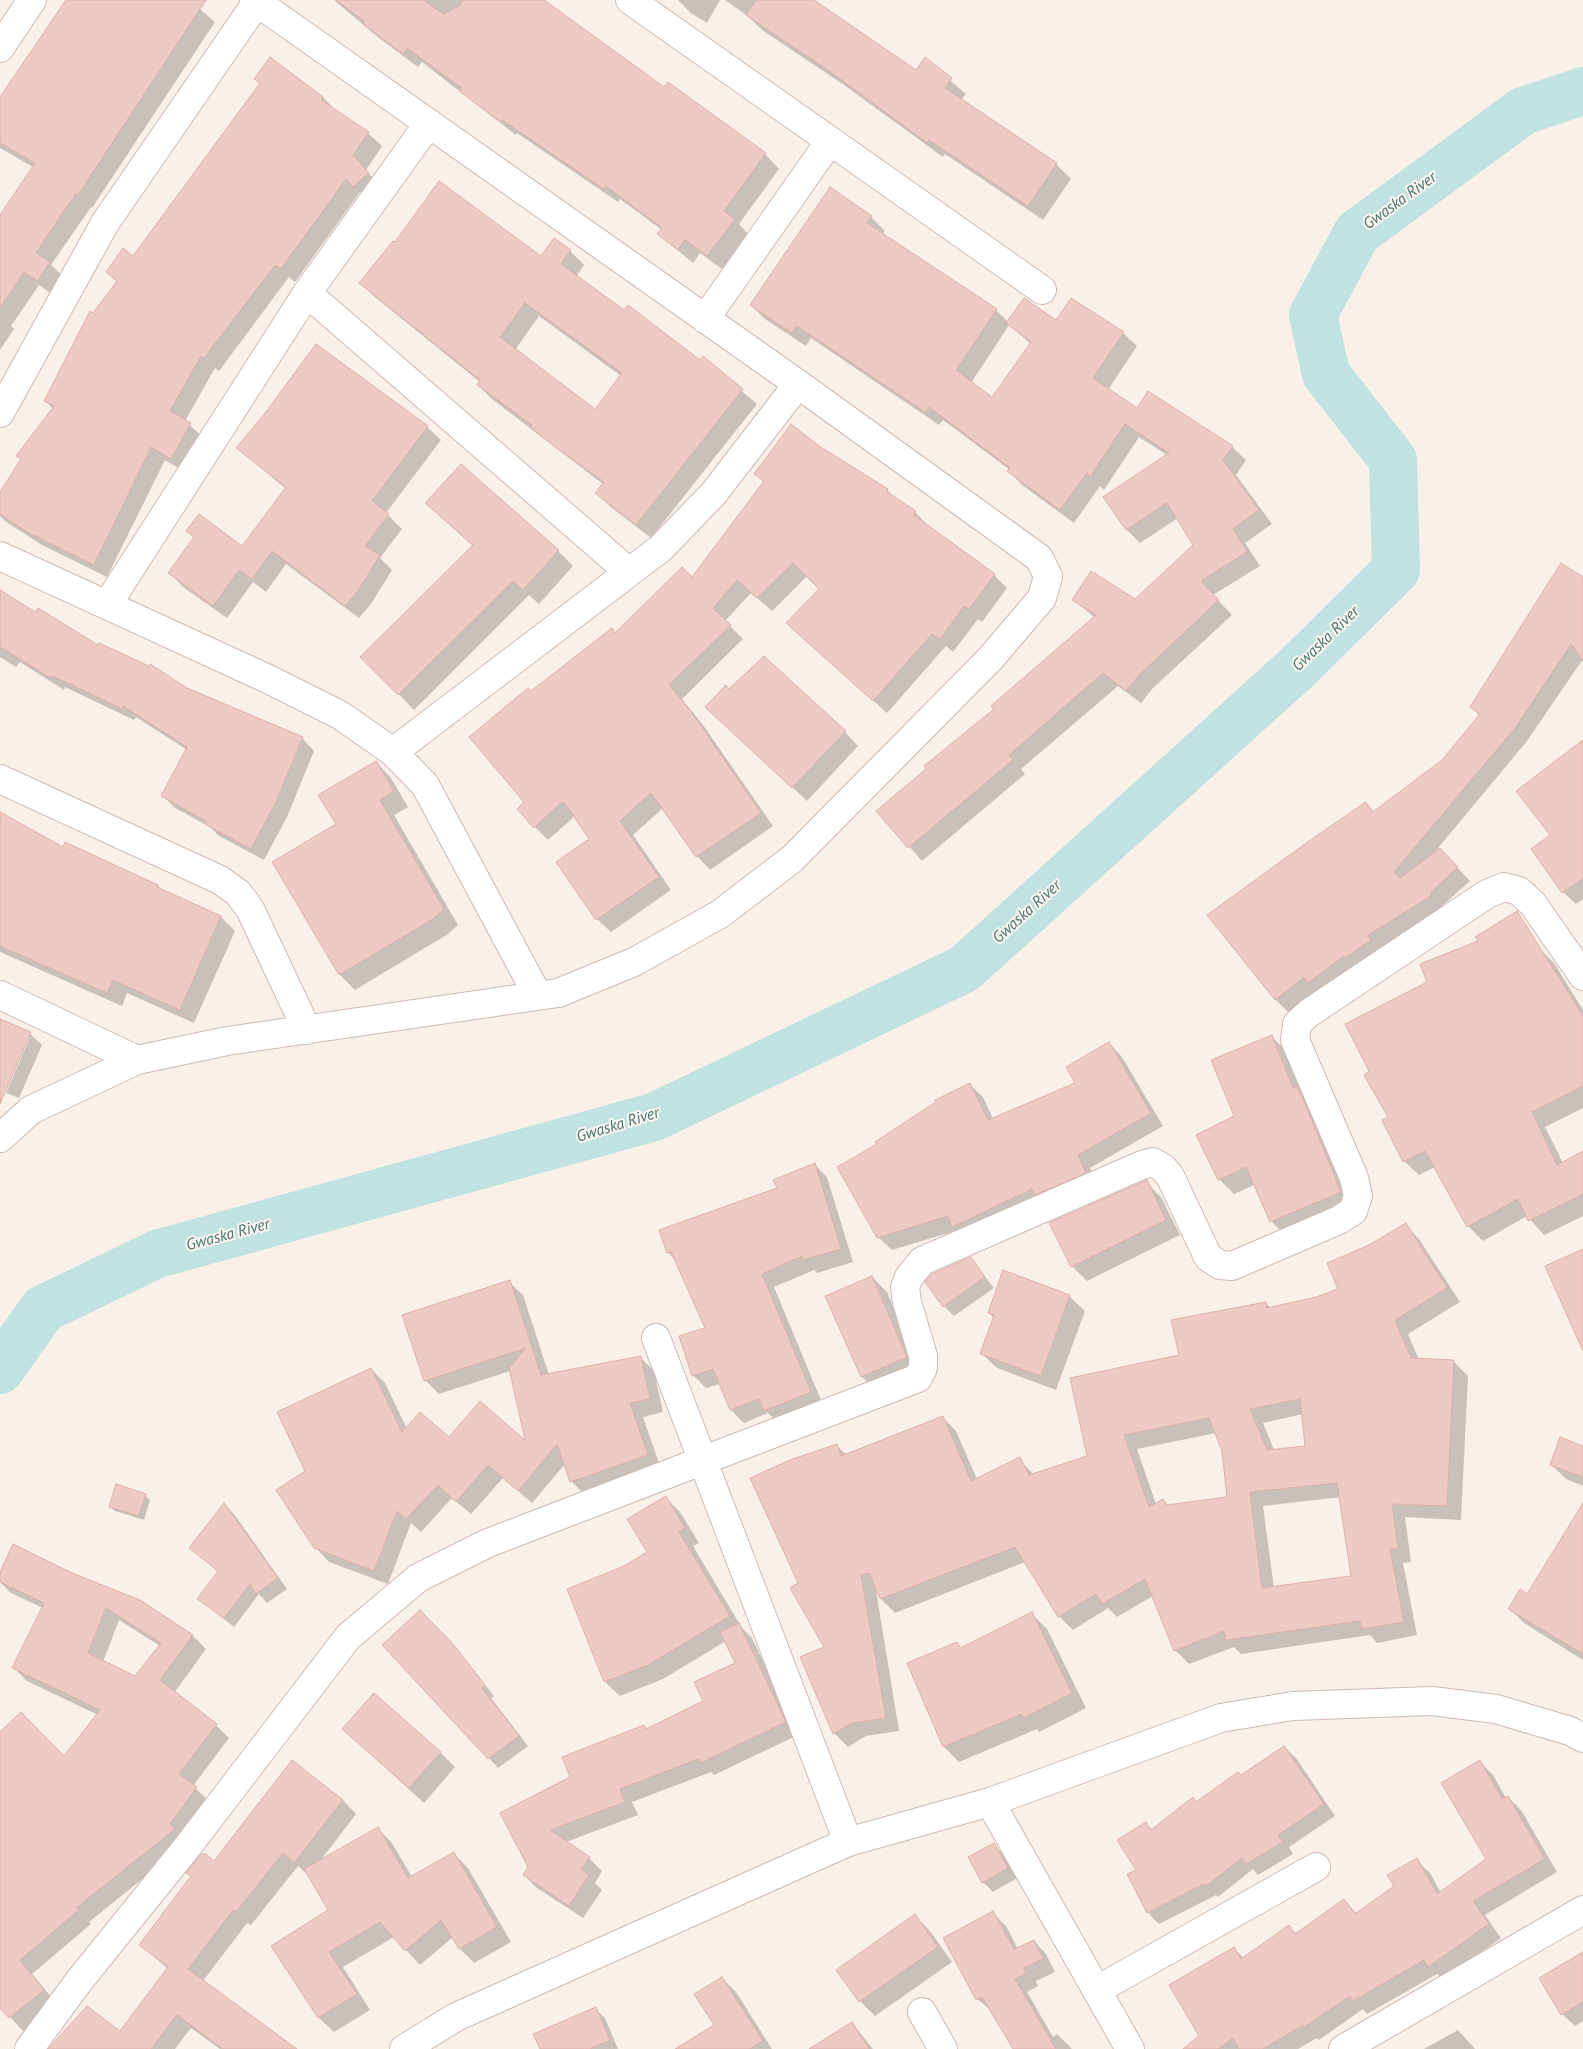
<!DOCTYPE html>
<style>
body{margin:0}
canvas{display:block;background:#faf0ea}
</style>
<canvas width="1583" height="2049"></canvas>
<script>
const g = document.querySelector('canvas').getContext('2d');
g.lineJoin = 'round';
function fillPath(path, color) { g.fillStyle = color; g.fill(path, 'evenodd'); }
const poly = rows => new Path2D(rows.map(r => 'M' + r).join(''));
function stroke(path, color, width, dash) { g.strokeStyle = color; g.lineWidth = width; g.lineCap = dash ? 'butt' : 'round'; g.setLineDash(dash || []); g.stroke(path); }
function drawText(font, color, halo, rows, align = 'center') {
  g.font = font + ' "PT Sans",sans-serif'; g.lineWidth = 4; g.setLineDash([]); g.textBaseline = 'middle'; g.strokeStyle = halo; g.fillStyle = color; for (const [text, x, y, turn = 0] of rows) {
    g.save(); g.translate(x, y); g.rotate((+turn || 0) * Math.PI / 180); g.textAlign = isNaN(turn) ? turn : align; if (halo) g.strokeText(text, 0, 0); g.fillText(text, 0, 0); g.restore();
  }
}
fillPath(poly([
 [67,0,189,0,215,22,92,208,91,207,51,265,64,277,52,294,39,285,11,326,14,329,0,350,0,217,33,167,0,148,0,102],
 [334,0,541,0,665,89,765,154,779,169,739,224,748,234,722,269,700,253,693,263,658,234,662,230,620,199,618,202,517,133,516,135,422,62,418,67,379,38],
 [678,0,720,0,707,23,691,13],
 [725,0,811,0,916,71,925,59,966,94,961,100,1056,164,1071,179,1043,220,945,154,943,157,844,85,762,30,749,17],
 [256,79,323,97,336,111,368,133,382,146,366,170,381,188,368,200,360,192,295,282,289,277,219,371,215,368,185,421,204,438,185,472,165,460,107,577,42,545,5,521,0,516,0,494,53,409,46,401,94,315,117,282,107,272,134,258,261,84],
 [871,217,885,231,882,234,996,310,1008,322,1056,322,1123,333,1137,346,1108,390,1137,410,1232,447,1246,460,1236,475,1272,524,1245,543,1260,566,1213,595,1232,615,1153,688,1141,703,1118,686,1021,769,1025,774,922,861,878,811,995,710,1095,618,1074,600,1135,600,1194,545,1178,518,1140,543,1127,530,1105,497,1167,455,1139,437,1104,490,1100,486,1074,523,1022,485,1009,471,1010,470,943,420,939,425,811,338,806,346,765,319,751,305],
 [1009,325,1031,344,993,399,971,383],
 [570,251,584,265,576,277,700,362,703,358,757,404,651,538,611,507,597,493,603,484,492,399,478,385,480,382,375,297,361,283,542,258],
 [539,316,621,376,595,411,515,350],
 [427,427,441,440,386,513,402,529,380,558,392,570,371,604,359,618,286,564,266,592,253,582,227,618,183,587,170,573,195,538,188,531,243,548,286,489,238,448],
 [819,447,887,490,897,499,915,512,928,526,994,575,1007,588,982,622,978,619,953,652,946,646,887,713,787,623,821,589,807,576,772,611,751,593,725,621,743,639,682,699,703,725,773,826,710,870,697,856,663,808,633,835,671,890,611,932,597,919,591,839,575,816,548,840,535,827,526,803,531,693,693,579,764,482,755,474],
 [442,518,558,551,573,566,539,604,529,595,414,710,362,657,473,546],
 [1583,579,1583,659,1527,741,1433,854,1440,850,1470,881,1442,906,1443,909,1380,948,1383,953,1322,994,1317,990,1288,1012,1276,1000,1209,915,1366,804,1375,813,1443,761,1480,716,1471,707],
 [0,591,35,614,99,647,187,689,302,738,314,751,287,817,264,860,219,836,210,827,175,808,163,796,187,750,136,717,134,720,65,687,64,690,20,662,16,667,0,657],
 [729,690,845,732,858,746,807,801,721,721],
 [1583,741,1583,899,1576,904,1563,892,1551,835],
 [376,762,391,778,408,807,394,815,458,925,448,934,355,990,340,975,273,862,337,825],
 [0,814,63,849,158,886,164,892,221,917,235,931,194,1023,127,993,122,1006,0,952],
 [1539,948,1554,963,1583,1010,1583,1108,1545,1127,1563,1163,1583,1152,1583,1216,1544,1235,1527,1216,1483,1241,1468,1226,1435,1167,1419,1175,1404,1161,1390,1118],
 [0,1021,30,1034,42,1045,19,1098,6,1093,30,1037,28,1037,0,1090],
 [1272,1037,1287,1052,1355,1207,1286,1236,1271,1221,1254,1185,1234,1194,1219,1179,1235,1117],
 [1109,1043,1122,1057,1163,1126,1090,1168,1098,1186,967,1239,958,1230,892,1250,878,1237,878,1145,969,1084,983,1097,993,1119,1077,1083],
 [814,1164,827,1177,853,1262,817,1273,814,1270,774,1287,823,1405,778,1423,768,1413,744,1423,731,1410,720,1384,706,1388,693,1375,707,1328,676,1261,668,1252,778,1189],
 [1146,1182,1161,1197,1180,1235,1087,1281,1072,1266],
 [1405,1225,1419,1239,1460,1302,1408,1334,1419,1360,1454,1362,1468,1376,1461,1520,1405,1517,1411,1562,1403,1563,1417,1635,1377,1643,1370,1635,1241,1654,1234,1647,1189,1664,1175,1650,1153,1596,1117,1617,1108,1608,1073,1630,1059,1616,1025,1562,895,1613,881,1599,875,1584,899,1731,866,1736,848,1747,834,1733,826,1647,800,1584,837,1446,847,1455,942,1417,956,1431,977,1479,1019,1459,1034,1475,1088,1457,1180,1356,1266,1303,1271,1309,1317,1299,1340,1289,1370,1246],
 [1303,1414,1307,1447,1274,1450,1263,1423],
 [1216,1433,1223,1451,1228,1498,1169,1506,1163,1500,1156,1504,1137,1449],
 [1341,1497,1353,1577,1274,1588,1263,1506],
 [970,1258,994,1288,954,1316,944,1306],
 [872,1277,887,1292,921,1373,877,1392,862,1377],
 [509,1282,523,1295,549,1375,640,1357,654,1371,663,1412,643,1417,661,1469,585,1495,571,1481,565,1464,532,1503,503,1478,471,1514,452,1498,421,1532,411,1523,388,1584,329,1562,315,1547,307,1472,371,1369,385,1383,407,1429,449,1439,527,1443,510,1371,439,1394,425,1380],
 [1069,1296,1085,1311,1056,1390,997,1368,981,1353,994,1318,989,1313],
 [1583,1447,1583,1486,1566,1479,1551,1464],
 [145,1495,150,1500,144,1520,115,1511,110,1507],
 [666,1498,680,1512,699,1543,693,1546,742,1628,752,1638,798,1735,714,1775,711,1772,632,1802,638,1815,566,1842,589,1858,602,1871,595,1883,602,1890,583,1918,537,1888,524,1875,571,1777,644,1726,647,1729,705,1701,737,1664,726,1641,663,1679,620,1696,605,1682,568,1590,625,1567,649,1553],
 [224,1504,234,1514,287,1589,267,1603,259,1594,234,1627,199,1599,219,1572,191,1548],
 [1583,1505,1583,1660,1524,1623,1510,1609,1527,1595],
 [71,1574,139,1601,193,1636,206,1649,174,1693,216,1725,229,1738,193,1786,209,1801,187,1843,89,1922,91,1924,32,1974,57,2004,23,2031,0,2006,0,1734,65,1758,98,1715,27,1681,14,1668,43,1608,11,1593,0,1582,0,1575],
 [119,1620,160,1646,135,1678,103,1662],
 [420,1612,463,1657,494,1696,491,1698,528,1746,498,1768,489,1758],
 [1032,1614,1047,1629,1086,1708,1039,1732,1037,1729,959,1762,944,1747,909,1664,957,1644,962,1649],
 [343,1729,440,1752,455,1767,424,1803],
 [1284,1747,1296,1758,1335,1816,1289,1847,1293,1854,1258,1875,1253,1869,1218,1897,1216,1895,1159,1924,1148,1913,1128,1875,1137,1870,1146,1824,1153,1831],
 [1479,1761,1493,1775,1506,1798,1508,1797,1521,1810,1557,1872,1485,1915,1501,1938,1443,1979,1437,1974,1367,2014,1363,2009,1319,2040,1317,2038,1298,2049,1185,2049,1201,2037,1234,1949,1244,1958,1289,1927,1297,1935,1344,1900,1357,1914,1395,1887,1416,1860,1430,1873,1441,1893,1488,1860],
 [292,1762,343,1800,356,1814,320,1861,377,1828,392,1843,412,1877,453,1853,468,1868,511,1942,474,1963,460,1949,453,1937,420,1965,394,1937,343,1967,370,2010,334,2032,319,2018,273,1946,329,1910,309,1876,298,1866,251,1925,247,1923,203,1981,293,2049,220,2049,191,2028,175,2049,50,2049,87,2008,120,2033,168,1969,141,1945,214,1862],
 [993,1844,1003,1854,1017,1878,993,1892,983,1882],
 [993,1913,1006,1926,1018,1949,1034,1941,1046,1954,1055,1972,1036,1981,1038,1986,1027,1992,1053,2037,1057,2034,1072,2049,1014,2049,992,2011,977,1999],
 [915,1916,930,1931,952,1962,875,2016,860,2001],
 [1583,1953,1583,2021,1575,2026,1562,2014],
 [722,1978,736,1992,772,2049,695,2049,715,2025],
 [595,2009,605,2018,618,2049,541,2049],
 [852,2023,873,2049,814,2049],
 [1458,2030,1475,2049,1424,2049]
]), '#0003');
stroke(poly([
 [0,1370,43,1309,157,1254,654,1117,964,969,1299,666,1396,570,1393,460,1326,374,1313,315,1357,233,1523,111,1583,91]
]), '#c0e2e0', 48);
const building = poly([
 [66,0,206,0,78,195,76,193,36,253,50,262,38,281,24,272,0,308,0,215,35,163,0,143,0,97,66,0],
 [336,0,424,0,443,14,459,6,463,0,544,0,664,87,668,82,766,153,724,211,735,219,707,256,685,240,678,250,657,234,662,228,606,186,604,189,502,120,501,122,459,91,462,88,407,48,403,54,363,24,365,22,336,0],
 [756,0,814,0,916,70,925,57,952,78,945,88,1057,163,1028,206,929,140,927,143,828,70,746,15,756,0],
 [270,57,323,97,321,100,369,132,353,155,369,173,353,187,346,179,281,269,275,265,204,358,201,356,170,411,191,423,171,459,151,447,94,565,27,532,0,514,0,492,21,459,16,456,54,406,44,401,90,311,93,313,117,281,106,272,123,248,133,256,260,83,254,79,270,57],
 [439,181,541,256,554,238,571,250,561,264,624,310,628,305,700,360,703,356,743,389,636,525,595,493,604,482,554,446,530,427,532,425,477,385,480,380,359,283,393,241,395,242,439,181],
 [525,303,622,373,595,409,500,337,525,303],
 [830,187,872,216,867,223,997,309,956,370,992,397,1031,342,1006,323,1024,298,1056,320,1071,298,1124,332,1093,378,1137,408,1148,391,1233,446,1223,460,1259,510,1233,529,1247,552,1201,581,1219,600,1139,675,1126,691,1103,673,1009,755,1013,760,908,848,876,811,926,769,924,766,994,709,991,706,1096,615,1072,600,1091,571,1135,599,1193,545,1167,503,1126,530,1103,497,1169,453,1125,424,1090,477,1087,473,1060,510,1007,471,1010,468,929,407,925,412,797,326,792,333,750,305,830,187],
 [316,344,428,426,372,501,389,514,365,546,380,555,358,591,345,606,272,551,252,579,239,570,213,606,168,573,194,537,186,531,199,514,242,546,286,487,236,448,263,416,316,344],
 [791,424,819,446,888,489,887,492,916,511,914,515,995,574,969,609,964,606,940,639,932,634,873,701,786,623,819,589,793,563,757,598,737,580,713,608,731,625,669,685,690,710,761,813,696,857,651,793,620,821,659,877,596,920,556,862,589,839,566,805,562,802,534,828,517,809,524,802,469,737,528,688,531,691,612,628,615,633,682,567,692,577,764,481,754,474,791,424],
 [461,464,559,550,523,590,513,581,398,695,360,657,473,545,425,503,461,464],
 [1561,563,1583,577,1583,661,1571,644,1515,728,1394,872,1400,878,1440,848,1458,867,1430,893,1431,896,1368,935,1371,940,1345,958,1344,956,1308,983,1304,977,1275,1000,1207,915,1309,841,1366,802,1373,812,1442,760,1480,714,1470,707,1561,563],
 [0,590,35,612,38,608,98,645,99,643,149,666,150,664,187,688,303,737,275,804,251,849,205,824,206,821,161,796,187,747,123,706,122,709,53,676,51,678,0,647,0,590],
 [764,656,846,731,792,788,705,707,726,685,729,689,764,656],
 [1583,740,1583,878,1562,893,1531,849,1550,835,1516,791,1583,740],
 [376,761,394,791,380,800,444,909,433,919,339,975,272,862,336,824,318,795,376,761],
 [0,812,63,847,65,842,158,885,157,887,221,916,180,1010,113,980,107,993,0,946,0,812],
 [1517,911,1583,1016,1583,1086,1532,1112,1557,1165,1583,1151,1583,1194,1528,1221,1518,1199,1467,1227,1425,1151,1403,1162,1382,1120,1388,1117,1364,1075,1369,1071,1345,1024,1427,982,1420,964,1478,941,1475,937,1517,911],
 [0,1019,31,1032,0,1104,0,1019],
 [1272,1035,1293,1088,1297,1086,1305,1104,1341,1192,1270,1222,1246,1167,1218,1180,1196,1135,1234,1116,1211,1060,1272,1035],
 [1109,1042,1151,1113,1078,1155,1086,1173,1035,1195,1032,1189,952,1227,948,1216,877,1238,837,1167,877,1144,875,1142,936,1102,935,1100,970,1083,988,1120,1075,1083,1066,1067,1109,1042],
 [815,1163,841,1249,803,1260,802,1256,762,1274,811,1392,764,1411,759,1399,730,1410,713,1369,692,1376,679,1336,705,1328,671,1252,667,1253,659,1230,777,1188,773,1180,815,1163],
 [1147,1180,1166,1220,1071,1267,1049,1223,1147,1180],
 [1406,1223,1447,1288,1395,1320,1411,1358,1454,1360,1447,1506,1392,1504,1398,1548,1390,1549,1404,1622,1362,1629,1360,1621,1226,1640,1224,1631,1174,1651,1145,1579,1102,1604,1096,1594,1058,1617,1015,1547,880,1599,869,1573,861,1575,886,1718,852,1723,833,1734,800,1657,824,1647,790,1588,798,1583,750,1478,790,1460,837,1444,841,1456,943,1416,971,1481,1020,1457,1029,1475,1087,1456,1070,1378,1179,1355,1171,1320,1266,1302,1267,1308,1316,1297,1338,1289,1327,1263,1369,1245,1406,1223],
 [1300,1399,1305,1446,1267,1450,1250,1409,1300,1399],
 [1209,1418,1222,1451,1227,1497,1167,1505,1163,1499,1149,1507,1124,1435,1209,1418],
 [1337,1483,1351,1576,1262,1588,1250,1492,1337,1483],
 [1583,1249,1583,1351,1545,1266,1583,1249],
 [971,1257,985,1277,943,1307,925,1282,932,1274,971,1257],
 [1003,1270,1070,1295,1041,1376,980,1354,994,1315,988,1313,1003,1270],
 [872,1276,907,1357,861,1377,825,1296,872,1276],
 [510,1280,541,1375,641,1356,650,1399,630,1403,648,1455,570,1482,557,1444,518,1491,488,1465,456,1502,438,1485,406,1519,397,1511,374,1571,314,1548,276,1490,305,1471,277,1412,371,1368,402,1432,420,1412,449,1437,480,1401,525,1440,509,1368,526,1348,424,1381,402,1315,510,1280],
 [1560,1437,1583,1446,1583,1477,1550,1465,1560,1437],
 [116,1484,146,1494,139,1516,109,1507,116,1484],
 [666,1496,685,1528,679,1532,730,1616,648,1665,604,1682,567,1589,624,1566,647,1552,627,1519,666,1496],
 [224,1503,278,1578,256,1594,250,1584,224,1618,197,1599,218,1571,189,1548,224,1503],
 [1583,1503,1583,1654,1508,1609,1520,1589,1527,1594,1583,1503],
 [13,1544,72,1573,140,1600,193,1635,160,1680,217,1724,179,1774,197,1787,170,1824,175,1829,76,1908,79,1910,20,1960,44,1990,9,2018,0,2008,0,1732,21,1712,64,1756,100,1710,12,1668,44,1603,0,1582,0,1572,13,1544],
 [106,1608,161,1643,135,1676,88,1653,106,1608],
 [420,1610,454,1645,485,1685,482,1688,519,1736,488,1759,382,1645,420,1610],
 [1032,1612,1072,1693,1023,1718,1022,1714,943,1747,907,1663,957,1642,960,1648,1032,1612],
 [739,1623,786,1722,700,1763,698,1759,620,1789,625,1802,550,1830,590,1857,581,1870,589,1875,569,1906,523,1875,528,1867,500,1813,570,1777,562,1757,644,1725,646,1729,703,1701,694,1682,735,1663,720,1632,739,1623],
 [374,1693,441,1752,409,1788,342,1729,374,1693],
 [1284,1746,1324,1804,1278,1835,1283,1842,1246,1864,1242,1858,1206,1886,1204,1884,1147,1913,1127,1874,1136,1870,1117,1840,1146,1822,1151,1830,1193,1797,1196,1802,1238,1772,1241,1775,1284,1746],
 [292,1760,343,1800,294,1863,283,1853,236,1912,233,1910,188,1969,297,2049,223,2049,177,2015,151,2049,48,2049,87,2006,120,2031,168,1967,139,1945,191,1876,186,1873,201,1854,206,1854,214,1861,292,1760],
 [1480,1760,1502,1799,1508,1796,1545,1859,1473,1901,1489,1924,1428,1967,1424,1960,1353,2001,1350,1996,1304,2027,1303,2025,1263,2049,1239,2049,1233,2038,1218,2049,1183,2049,1199,2036,1169,1985,1234,1947,1241,1959,1289,1925,1295,1934,1344,1899,1355,1914,1394,1886,1387,1875,1417,1858,1437,1894,1486,1859,1441,1783,1480,1760],
 [378,1827,408,1878,454,1852,497,1927,459,1949,441,1920,405,1951,380,1922,329,1952,357,1994,318,2018,271,1946,328,1910,304,1869,378,1827],
 [994,1843,1008,1868,982,1883,968,1857,994,1843],
 [993,1911,1014,1949,1034,1940,1043,1959,1024,1968,1026,1973,1015,1979,1056,2049,1013,2049,982,1997,976,2000,943,1938,993,1911],
 [915,1914,938,1947,859,2002,836,1970,915,1914],
 [1583,1952,1583,2002,1561,2015,1539,1978,1583,1952],
 [722,1977,763,2041,750,2049,675,2049,714,2025,694,1994,722,1977],
 [596,2007,610,2040,590,2049,540,2049,533,2034,596,2007],
 [852,2022,869,2049,809,2049,852,2022]
]);
fillPath(building, '#edcbc4');
stroke(building, '#deafa6', 1);
const minor = poly([
 [630,0,1042,290],
 [0,48,32,0],
 [307,293,629,572],
 [705,319,830,141],
 [0,413,105,223,257,2],
 [0,556,266,678,340,715,393,752,425,785,538,996],
 [107,605,307,293,429,123],
 [393,752,661,548,714,493,798,384],
 [0,779,220,880,238,893,250,909,307,1030],
 [0,995,137,1060],
 [0,1138,31,1110,137,1060,227,1041,558,993,634,962,720,914,792,859,990,659,1042,598,1048,576,1039,558,798,384,254,0],
 [656,1338,848,1842],
 [990,1802,1130,2049],
 [1097,1990,1316,1867],
 [922,2012,943,2049],
 [29,2049,79,1981,188,1846,348,1637,418,1578,488,1543,918,1378,923,1368,923,1356,907,1302,905,1287,909,1277,922,1261,1142,1165,1153,1162,1163,1168,1170,1176,1208,1257,1220,1265,1232,1266,1339,1220,1353,1211,1358,1196,1354,1178,1295,1040,1297,1024,1309,1013,1487,894,1504,887,1519,891,1533,904,1583,976],
 [404,2049,456,2017,848,1842,990,1802,1221,1718,1293,1706,1432,1701,1496,1709,1570,1731,1583,1738],
 [1343,2049,1583,1910]
]);
stroke(minor, '#ceb9b3', 30);
stroke(minor, '#fff', 28);
drawText('italic 16px', '#457673', '#fdf5f0', [
 ["Gwaska River",1400,201,-36],
 ["Gwaska River",1326,639,-44],
 ["Gwaska River",1027,912,-42],
 ["Gwaska River",618,1125,-17],
 ["Gwaska River",228,1235,-15]
]);
</script>
